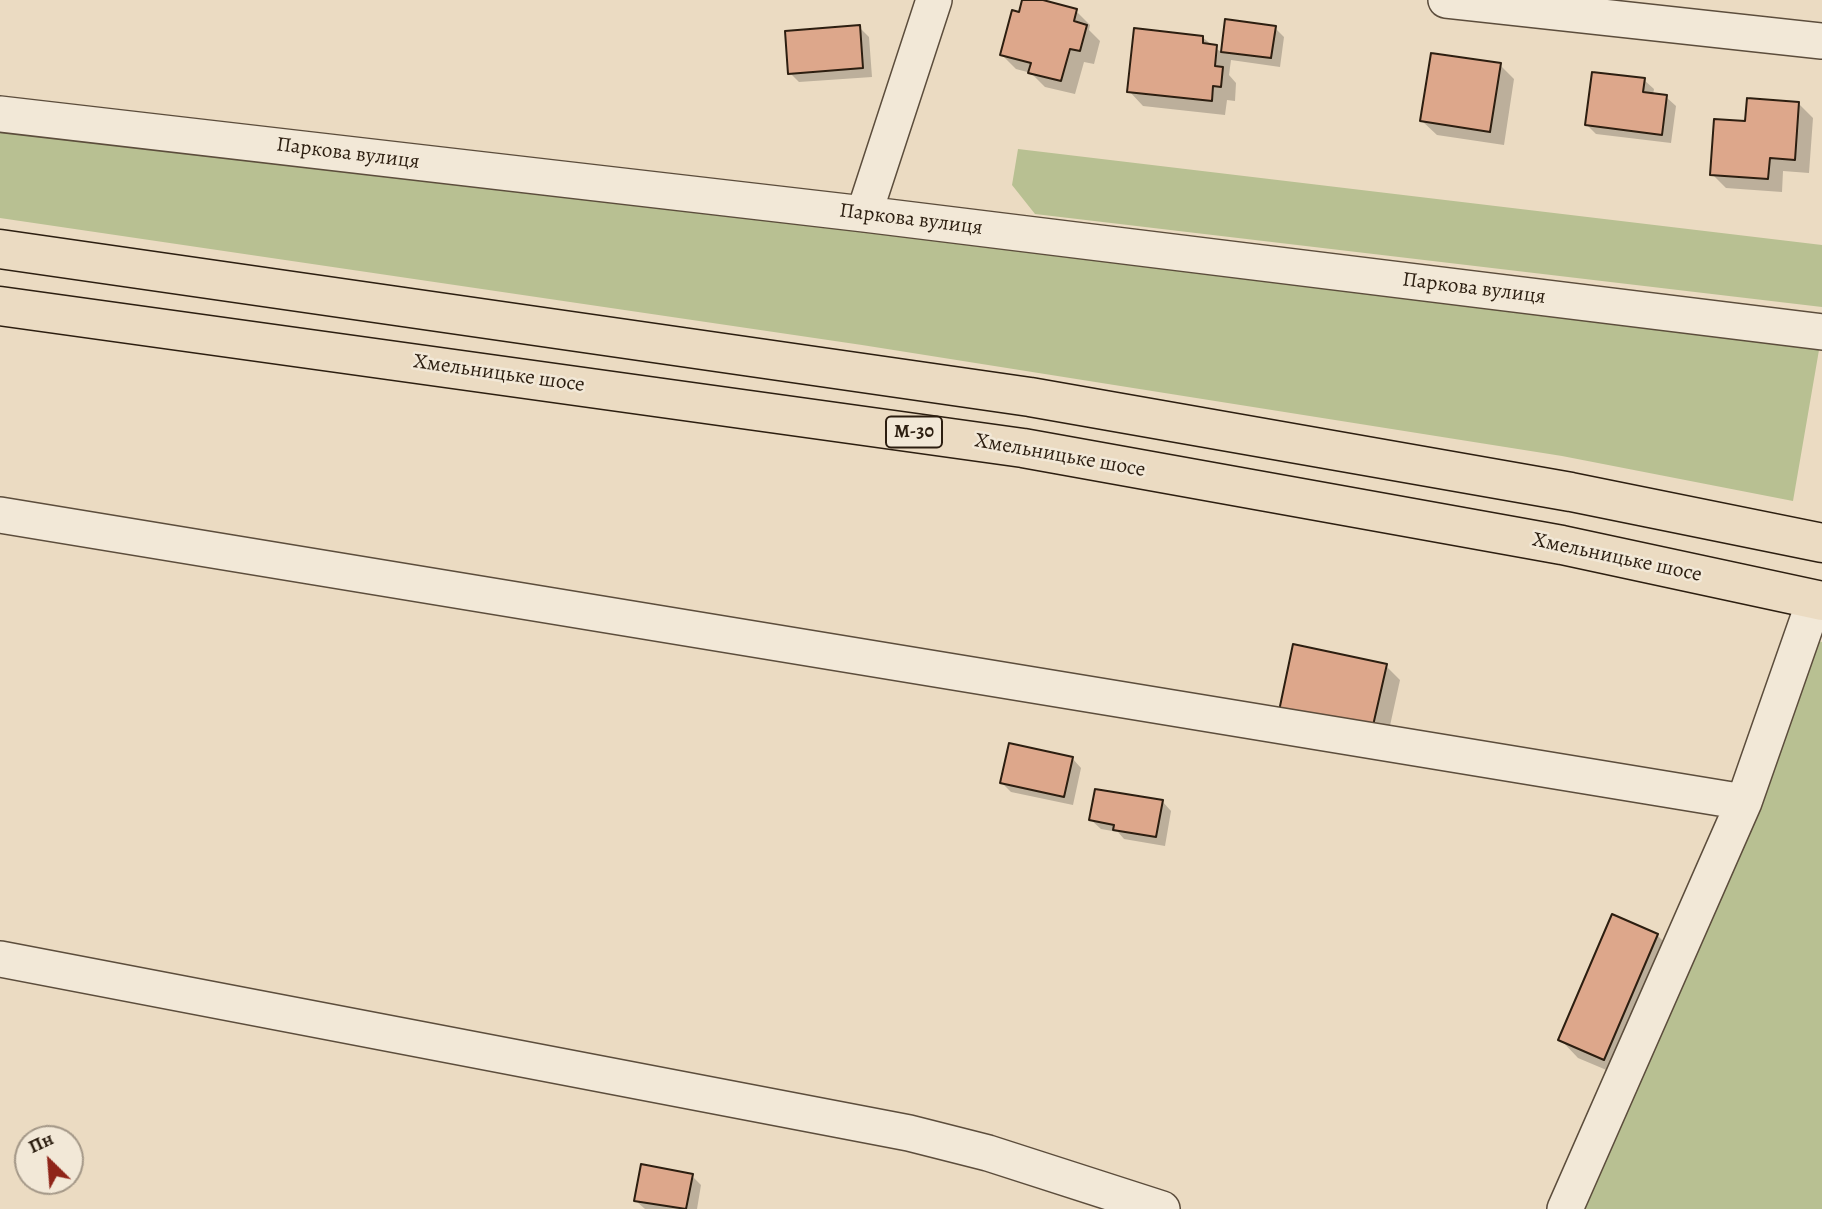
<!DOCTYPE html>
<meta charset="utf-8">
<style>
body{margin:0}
#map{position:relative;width:1822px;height:1209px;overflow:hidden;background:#ebdbc2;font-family:Alegreya,serif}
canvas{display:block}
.north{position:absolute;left:14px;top:1125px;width:70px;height:70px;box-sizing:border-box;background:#f2e8d7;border:2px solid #a39787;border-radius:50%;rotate:335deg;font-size:19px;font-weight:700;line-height:28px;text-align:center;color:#2c1e10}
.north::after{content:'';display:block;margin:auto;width:24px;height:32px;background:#8f2418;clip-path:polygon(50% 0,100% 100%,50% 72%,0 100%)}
</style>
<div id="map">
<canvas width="1822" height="1209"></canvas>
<div class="north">Пн</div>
</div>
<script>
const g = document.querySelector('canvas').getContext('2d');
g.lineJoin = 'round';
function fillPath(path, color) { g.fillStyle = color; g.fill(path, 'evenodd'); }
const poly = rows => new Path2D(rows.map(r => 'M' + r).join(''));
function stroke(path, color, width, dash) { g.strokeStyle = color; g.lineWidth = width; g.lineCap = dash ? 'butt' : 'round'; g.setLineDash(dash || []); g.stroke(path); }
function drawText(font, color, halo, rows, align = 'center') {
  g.font = font + ' Alegreya,serif'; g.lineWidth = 5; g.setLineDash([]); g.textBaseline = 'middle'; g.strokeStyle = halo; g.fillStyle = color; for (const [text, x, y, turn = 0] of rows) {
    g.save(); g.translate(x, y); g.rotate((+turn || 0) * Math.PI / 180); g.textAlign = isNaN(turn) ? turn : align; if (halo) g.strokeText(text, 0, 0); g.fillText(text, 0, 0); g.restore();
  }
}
fillPath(poly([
 [0,114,1822,332,1822,350,1819,350,1793,501,1562,456,862,345,0,218],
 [1018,149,1822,245,1822,307,1035,214,1012,185],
 [1801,638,1822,642,1822,1209,1565,1209]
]), '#b8c092');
fillPath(poly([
 [1024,0,1036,0,1076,11,1090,25,1089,30,1100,41,1094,64,1084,62,1075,94,1045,87,1031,73,1016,69,1002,55],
 [1227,21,1275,28,1284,37,1280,67,1231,60,1229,75,1236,83,1235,101,1227,100,1225,115,1143,106,1129,91,1202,37,1222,53],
 [859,27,869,37,872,77,799,82,790,73],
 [1500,65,1514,79,1504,145,1437,135,1422,121],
 [1644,80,1654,89,1653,95,1666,97,1676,106,1671,143,1596,134,1587,125],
 [1799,104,1813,118,1809,173,1783,171,1782,192,1726,188,1712,174],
 [1386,666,1400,680,1386,744,1295,724],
 [1072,758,1081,768,1073,805,1011,792,1002,783],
 [1162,801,1171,811,1165,846,1124,839,1118,832,1101,829,1091,820],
 [1657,935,1676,954,1623,1077,1578,1058,1560,1039],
 [692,1176,701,1185,697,1209,645,1209,636,1201]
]), '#0003');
const building = poly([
 [1022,0,1043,0,1077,9,1074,21,1087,25,1080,51,1070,49,1061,81,1028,73,1031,63,1000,55,1012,10,1019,12,1022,0],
 [1225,19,1276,26,1271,58,1221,52,1225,19],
 [860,25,863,68,788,74,785,31,860,25],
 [1134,28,1203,36,1203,43,1217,45,1215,66,1223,67,1221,87,1213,86,1212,101,1127,92,1134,28],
 [1431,53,1501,63,1490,132,1420,121,1431,53],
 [1592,72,1645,78,1643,92,1667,95,1662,135,1585,125,1592,72],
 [1747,98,1799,102,1795,160,1770,158,1768,179,1710,175,1714,119,1745,121,1747,98],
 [1293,644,1387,664,1372,730,1279,711,1293,644],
 [1009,743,1073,757,1064,797,1000,783,1009,743],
 [1095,789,1163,800,1156,837,1113,830,1114,825,1089,820,1095,789],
 [1612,914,1658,934,1604,1060,1558,1040,1612,914],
 [641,1164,693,1174,686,1209,634,1201,641,1164]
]);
fillPath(building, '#dda78b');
stroke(building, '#2c1e10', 2);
const minor = poly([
 [1446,0,1822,41],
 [0,114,864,214,1822,332],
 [864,214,934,0],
 [0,515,1744,802],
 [0,959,909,1133,988,1153,1162,1209],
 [1565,1209,1744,802,1815,599]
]);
const highway = poly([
 [0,249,1030,397,1571,492,1822,543],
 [0,306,1023,448,1562,545,1822,601]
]);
stroke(minor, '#5c4d3c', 38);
stroke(highway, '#2c1e10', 41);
stroke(minor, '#f2e8d7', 35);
stroke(highway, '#ebdbc2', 38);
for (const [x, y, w] of [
 [914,432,56]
]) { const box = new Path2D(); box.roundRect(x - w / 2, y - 15.5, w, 31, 5); g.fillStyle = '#f2e8d7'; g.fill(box); stroke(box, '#2c1e10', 2); }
drawText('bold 19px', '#2c1e10', null, [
 ["М-30",914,432]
]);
drawText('21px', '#2c1e10', '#f2e8d7', [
 ["Паркова вулиця",348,154,7],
 ["Паркова вулиця",911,220,7],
 ["Паркова вулиця",1474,289,7],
 ["Хмельницьке шосе",499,374,8],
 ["Хмельницьке шосе",1060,456,10],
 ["Хмельницьке шосе",1617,558,12]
]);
</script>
